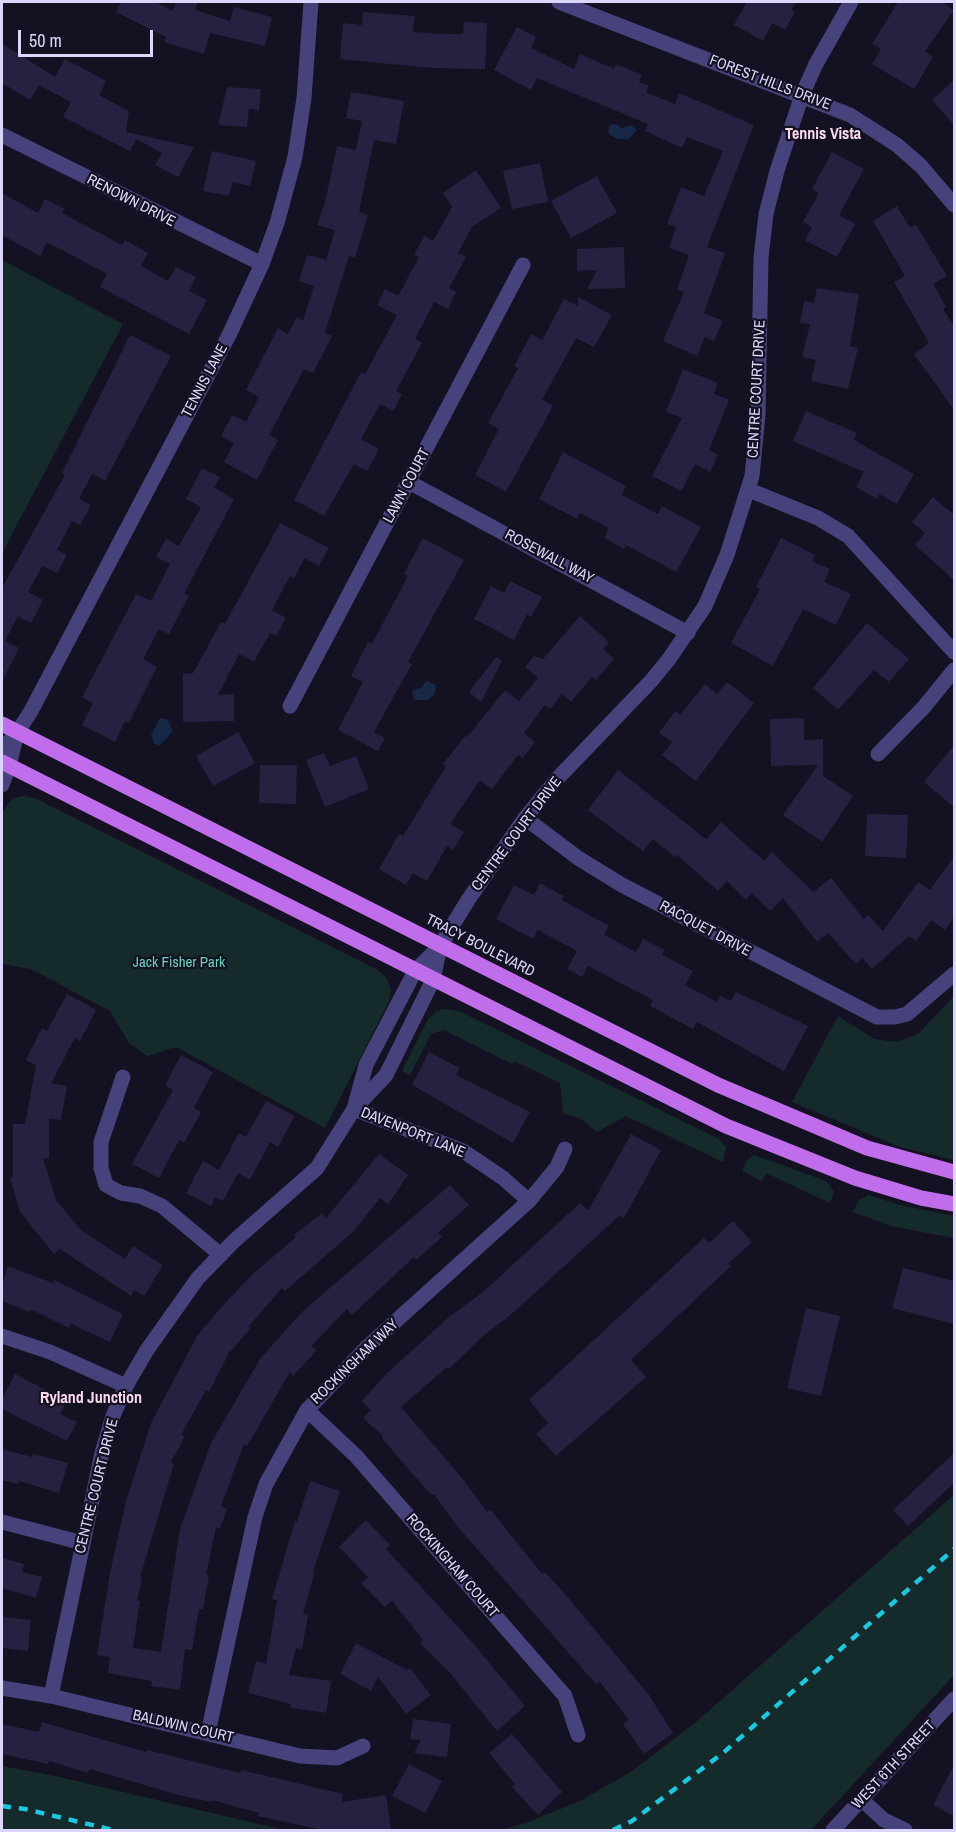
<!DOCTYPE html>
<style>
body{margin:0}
#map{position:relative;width:956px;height:1832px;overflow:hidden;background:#141122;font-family:"Archivo Narrow",sans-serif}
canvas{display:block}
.frame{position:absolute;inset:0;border:3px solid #dcd7fa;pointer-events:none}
.scale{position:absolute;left:18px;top:30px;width:135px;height:27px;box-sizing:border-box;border:3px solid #dcd7fa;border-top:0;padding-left:8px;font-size:18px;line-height:21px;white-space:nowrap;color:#dcd7fa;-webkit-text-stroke:4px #141122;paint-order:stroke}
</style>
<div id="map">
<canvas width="956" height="1832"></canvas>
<div class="frame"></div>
<div class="scale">50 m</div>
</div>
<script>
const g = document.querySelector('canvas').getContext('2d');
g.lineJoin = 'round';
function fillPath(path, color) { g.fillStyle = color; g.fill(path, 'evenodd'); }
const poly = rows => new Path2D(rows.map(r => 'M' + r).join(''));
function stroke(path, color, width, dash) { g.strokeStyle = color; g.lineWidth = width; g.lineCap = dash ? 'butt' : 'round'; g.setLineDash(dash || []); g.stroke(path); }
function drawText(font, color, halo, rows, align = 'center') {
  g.font = font + ' "Archivo Narrow",sans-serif'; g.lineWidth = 4.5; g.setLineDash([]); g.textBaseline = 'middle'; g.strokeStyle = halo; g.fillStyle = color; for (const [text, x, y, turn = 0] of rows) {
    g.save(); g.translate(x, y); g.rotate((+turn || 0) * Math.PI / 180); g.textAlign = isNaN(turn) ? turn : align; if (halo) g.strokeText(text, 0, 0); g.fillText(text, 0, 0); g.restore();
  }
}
fillPath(poly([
 [2,260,123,324,2,553],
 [23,796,35,798,378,970,387,979,391,990,389,1001,325,1128,176,1047,147,1056,129,1043,110,1011,31,969,2,964,2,813,12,799],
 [954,996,954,1160,900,1147,792,1102,838,1016,874,1039,897,1042,918,1034],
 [445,1009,459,1011,719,1139,726,1147,723,1162,626,1116,597,1132,580,1118,563,1114,560,1083,514,1061,512,1064,444,1030,431,1034,410,1075,402,1071,428,1019,437,1011],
 [754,1155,826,1181,834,1192,830,1203,766,1173,762,1181,742,1171,748,1159],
 [868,1195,904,1206,954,1216,954,1238,891,1226,853,1212,859,1200],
 [954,1495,954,1675,811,1830,499,1830,526,1823,580,1801,632,1771,696,1722],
 [2,1766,51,1775,284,1830,2,1830]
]), '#152b2b');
fillPath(poly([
 [616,124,622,128,632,125,637,130,628,139,618,139,610,135,608,131,610,125],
 [426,681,436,685,435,694,428,700,414,700,412,691,422,687],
 [160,718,167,719,173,731,159,746,154,743,151,735]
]), '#162846');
fillPath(poly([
 [121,2,155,2,173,11,176,2,198,2,195,10,230,21,234,7,272,17,265,46,210,33,204,54,164,42,166,37,116,12],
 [747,2,796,2,791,10,795,12,785,30,772,23,763,41,734,25],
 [898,2,942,2,954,10,925,51,933,57,914,89,872,64,881,49,872,44],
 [363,12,415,16,413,32,443,34,463,34,464,22,487,23,485,69,432,68,340,59,343,23,362,25],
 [517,27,536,37,531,48,574,69,580,54,614,69,616,64,642,75,639,82,649,86,646,92,675,104,679,93,754,125,707,247,725,253,704,313,723,321,714,341,705,337,697,356,663,341,684,292,677,290,689,255,669,248,676,227,667,224,681,187,704,196,723,151,687,137,682,148,645,131,648,124,537,78,531,90,494,70],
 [2,44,55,77,65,59,106,81,99,95,129,111,126,132,194,147,178,177,155,165,162,153,136,139,130,151,63,117,71,102,39,85,30,100,2,83],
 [954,80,954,125,932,100],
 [227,87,261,89,259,110,249,109,247,127,218,125],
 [351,92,404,101,396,144,374,140,359,212,368,215,355,258,349,256,325,333,332,336,313,373,304,369,269,435,278,440,257,480,224,462,234,443,221,436,232,415,246,422,259,397,246,390,278,328,288,334,297,317,303,321,314,286,299,281,307,255,326,260,335,230,317,225,325,202,337,146,356,150,362,121,346,118],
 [212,151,256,161,250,186,233,182,229,196,203,191],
 [832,152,864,169,839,215,855,224,837,257,805,240,812,227,803,222,819,193,812,189],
 [540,163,548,202,512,209,503,171],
 [476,170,501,208,472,227,458,253,466,257,449,288,456,292,448,309,434,302,415,339,422,343,396,391,402,394,393,411,380,404,361,439,379,449,367,471,354,464,324,516,294,500,361,372,365,374,397,315,377,305,385,289,398,296,419,257,414,255,424,236,433,241,452,207,443,193],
 [597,176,617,213,571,238,551,201],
 [2,193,38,213,45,199,65,209,62,213,122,245,125,240,148,253,141,266,168,281,176,267,196,277,189,291,207,300,189,334,100,287,107,274,47,242,40,256,2,235],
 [897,206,910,228,916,225,947,276,933,284,946,307,943,309,954,326,954,410,914,354,929,343,894,282,905,276,873,221],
 [624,247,625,288,587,289,597,270,577,271,577,249],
 [817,288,859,294,850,346,858,348,848,389,811,381,816,360,802,357,810,324,800,323,804,301,814,303],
 [578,297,612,315,594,347,576,338,542,400,553,406,506,492,475,475,499,429,488,423,518,368,514,366,531,334,542,340,564,299,578,306],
 [130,335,171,356,105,481,92,474,79,499,91,505,80,525,72,521,57,550,67,555,57,573,42,566,28,592,43,600,31,623,18,616,5,641,19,648,2,681,2,588,65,475,62,473],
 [683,369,718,383,714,394,729,400,709,450,718,455,710,472,695,464,681,491,652,476,682,418,666,412],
 [806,411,857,433,854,440,914,474,897,504,879,494,877,499,856,487,864,472,793,441],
 [563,452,626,486,622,495,658,514,662,506,701,527,676,572,626,545,624,549,604,538,609,528,580,513,577,519,539,499],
 [202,468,220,477,214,488,234,499,184,594,189,596,169,634,159,629,143,659,157,667,129,723,125,721,115,742,82,725,93,703,82,697,136,594,151,601,170,564,156,557,166,539,179,546,201,507,186,499],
 [933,497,954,515,954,580,915,545,925,533,912,522],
 [280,523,329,548,319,566,305,558,294,578,290,576,272,610,286,618,276,636,270,633,254,662,239,654,218,695,234,694,234,721,183,722,183,674,193,673,221,622,225,624],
 [423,538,464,560,408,662,412,664,374,732,385,738,378,751,338,730,363,682,351,676,368,642,372,644,408,576,404,574],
 [781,538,815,555,812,561,830,569,824,582,851,594,836,625,803,609,773,666,731,643,760,589,756,587],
 [510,581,542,597,531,617,527,614,514,640,474,619,491,586,504,593],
 [580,616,609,642,603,649,614,659,596,680,592,677,571,702,562,694,550,709,545,705,524,733,535,742,523,758,518,755,492,789,480,780,450,824,464,832,453,850,447,846,427,881,413,873,406,885,379,869,399,834,403,836,446,766,443,764,465,736,467,737,505,690,519,701,538,678,525,667,534,656,543,659],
 [867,623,909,659,889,682,874,670,838,710,813,688],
 [496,657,502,661,481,702,469,692],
 [727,682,754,703,696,781,662,755,672,742,659,733,675,711,680,715,705,684,717,694],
 [804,718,804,740,823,739,823,776,853,796,822,842,783,815,818,765,771,766,770,719],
 [238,732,255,763,213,786,196,756],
 [954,745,954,807,924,782],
 [324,753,330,766,356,756,369,789,325,807,306,760],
 [260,765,297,765,296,804,259,803],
 [618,770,706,839,721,822,764,861,772,852,813,892,831,878,864,919,868,915,883,931,918,882,930,890,954,857,954,917,945,930,931,920,916,941,909,936,872,969,862,958,856,964,828,933,817,942,783,898,770,911,752,893,746,900,727,881,718,891,677,855,675,857,653,839,643,851,588,810],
 [867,814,908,815,906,858,865,856],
 [540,883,564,896,562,900,609,926,604,935,636,952,643,939,665,950,662,955,693,971,685,985,717,1002,720,996,731,1001,736,992,808,1026,784,1071,697,1022,693,1029,650,1006,653,1000,588,966,582,977,567,969,577,951,538,930,533,939,496,919,514,885,534,895],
 [67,994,96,1010,80,1041,75,1038,51,1083,67,1086,61,1120,49,1118,49,1158,43,1158,56,1200,81,1230,125,1259,133,1246,163,1265,144,1296,134,1290,131,1296,60,1249,54,1254,20,1212,10,1178,13,1177,13,1124,25,1124,36,1065,26,1060,42,1028,47,1031],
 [429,1052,460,1068,456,1075,530,1112,513,1143,412,1085],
 [181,1055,213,1072,194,1108,201,1112,184,1143,179,1140,159,1178,132,1164,173,1090,165,1085],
 [266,1101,295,1116,278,1147,270,1142,250,1180,238,1173,223,1201,215,1197,211,1206,186,1193,203,1161,219,1170,239,1133,246,1137],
 [631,1134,661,1150,624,1218,619,1216,514,1312,482,1337,449,1369,447,1367,401,1407,462,1478,487,1512,490,1509,542,1574,545,1572,565,1594,649,1695,673,1733,644,1754,623,1724,629,1720,599,1681,596,1684,457,1526,434,1494,432,1495,409,1470,382,1438,383,1436,363,1418,371,1410,362,1401,386,1374,449,1317,483,1292,580,1203,588,1211],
 [379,1154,408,1175,388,1204,380,1198,354,1231,285,1291,282,1288,249,1326,251,1328,229,1353,209,1392,206,1390,181,1435,185,1436,171,1462,174,1464,140,1577,142,1578,137,1601,140,1601,133,1648,161,1652,180,1529,211,1443,260,1359,303,1311,450,1185,469,1205,438,1233,442,1237,416,1260,414,1257,352,1315,347,1309,311,1346,317,1350,293,1376,290,1372,247,1446,244,1444,221,1506,227,1509,220,1529,216,1527,206,1575,209,1575,203,1609,199,1609,192,1650,185,1649,180,1690,151,1686,152,1681,108,1673,110,1657,97,1655,110,1573,126,1501,151,1423,177,1374,197,1336,224,1304,255,1272,296,1237,294,1235,322,1213,326,1218],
 [733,1221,752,1242,728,1264,731,1266,631,1360,646,1377,556,1456,536,1434,548,1423,529,1400,704,1238,709,1243],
 [8,1266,53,1283,54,1280,123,1314,110,1342,71,1324,69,1328,31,1309,29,1312,2,1301,2,1285],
 [903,1268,954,1281,954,1324,892,1308],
 [806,1308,840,1316,821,1396,787,1388],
 [15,1374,67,1401,60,1414,77,1422,67,1441,2,1409,2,1399],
 [2,1449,32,1457,33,1454,68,1463,59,1493,19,1481,18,1484,2,1480],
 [954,1453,954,1483,908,1526,893,1510],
 [310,1481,340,1491,312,1574,315,1571,303,1614,308,1615,302,1649,296,1648,289,1675,331,1681,326,1713,291,1708,291,1704,248,1693,256,1661,266,1664,277,1600,272,1599,295,1521,297,1522],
 [366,1520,390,1545,386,1549,472,1642,525,1706,497,1731,450,1673,420,1643,423,1640,392,1601,385,1607,361,1583,368,1577,339,1547],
 [2,1558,24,1564,22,1572,42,1577,36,1598,2,1588],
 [2,1617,31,1620,28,1651,2,1648],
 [356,1643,407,1670,410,1668,431,1695,406,1714,378,1677,371,1691,340,1674],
 [413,1719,451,1724,447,1757,414,1753,421,1740,410,1739],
 [42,1722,146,1752,147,1750,240,1773,241,1770,343,1794,342,1802,386,1795,391,1829,322,1830,258,1816,259,1813,212,1800,212,1802,178,1795,90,1769,88,1773,49,1761,48,1764,2,1754,2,1724,39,1732],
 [512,1734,562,1792,538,1815,512,1787,515,1784,489,1753],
 [409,1764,442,1781,425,1813,392,1796],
 [954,1765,954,1816,933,1805]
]), '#272040');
stroke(poly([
 [559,2,850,115,897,145,921,166,954,205],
 [2,135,262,264],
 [409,482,688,633],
 [749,490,818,518,848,536,954,652],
 [290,706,523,265],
 [2,749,17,733,31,711,229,335,262,264,277,223,295,157,304,98,311,2],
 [878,754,924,707,954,670],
 [2,785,9,766,17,733],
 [525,818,578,858,622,885,877,1017,895,1017,907,1014,954,974],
 [123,1077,101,1142,101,1168,106,1185,121,1193,140,1196,162,1206,221,1255],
 [354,1109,366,1065,415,971,440,946,468,900,525,818,557,779,651,681,669,659,705,606,727,555,752,476,758,415,761,258,766,214,777,171,802,95,816,64,851,2],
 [354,1109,463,1151,503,1178,529,1201],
 [2,1336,50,1352,126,1386],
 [307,1410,356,1456,565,1696,578,1735],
 [2,1522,83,1543],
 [2,1688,51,1696,300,1756,337,1758,363,1746],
 [51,1696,102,1453,113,1416,126,1386,147,1350,198,1278,234,1241,317,1168,354,1109,386,1075,433,980,440,946],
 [208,1733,255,1517,266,1484,307,1410,367,1347,529,1201,557,1167,565,1149],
 [862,1800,884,1820,905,1830],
 [833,1830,954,1699]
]), '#46427b', 15);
stroke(poly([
 [2,724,718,1085,867,1148,954,1172],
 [2,762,726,1126,855,1178,921,1198,954,1204]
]), '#c06deb', 15);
stroke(poly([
 [2,1806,25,1809,113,1830],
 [613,1830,632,1821,723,1753,954,1549]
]), '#1ec6df', 4.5, [9, 8]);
drawText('15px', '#dcd7fa', '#141122', [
 ["FOREST HILLS DRIVE",770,83,21],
 ["RENOWN DRIVE",131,201,27],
 ["TENNIS LANE",205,381,-62],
 ["CENTRE COURT DRIVE",757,389,-87],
 ["LAWN COURT",407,486,-62],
 ["ROSEWALL WAY",549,557,28],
 ["CENTRE COURT DRIVE",517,834,-53],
 ["RACQUET DRIVE",705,929,28],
 ["TRACY BOULEVARD",480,946,27],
 ["DAVENPORT LANE",413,1133,22],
 ["ROCKINGHAM WAY",355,1362,-44],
 ["CENTRE COURT DRIVE",97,1486,-76],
 ["ROCKINGHAM COURT",452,1566,49],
 ["BALDWIN COURT",183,1727,13],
 ["WEST 6TH STREET",894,1765,-47]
]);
drawText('15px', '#6dd0ba', '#141122', [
 ["Jack Fisher Park",179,963]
]);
drawText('bold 16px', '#fad9ed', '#141122', [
 ["Tennis Vista",823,135],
 ["Ryland Junction",91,1399]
]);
</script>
